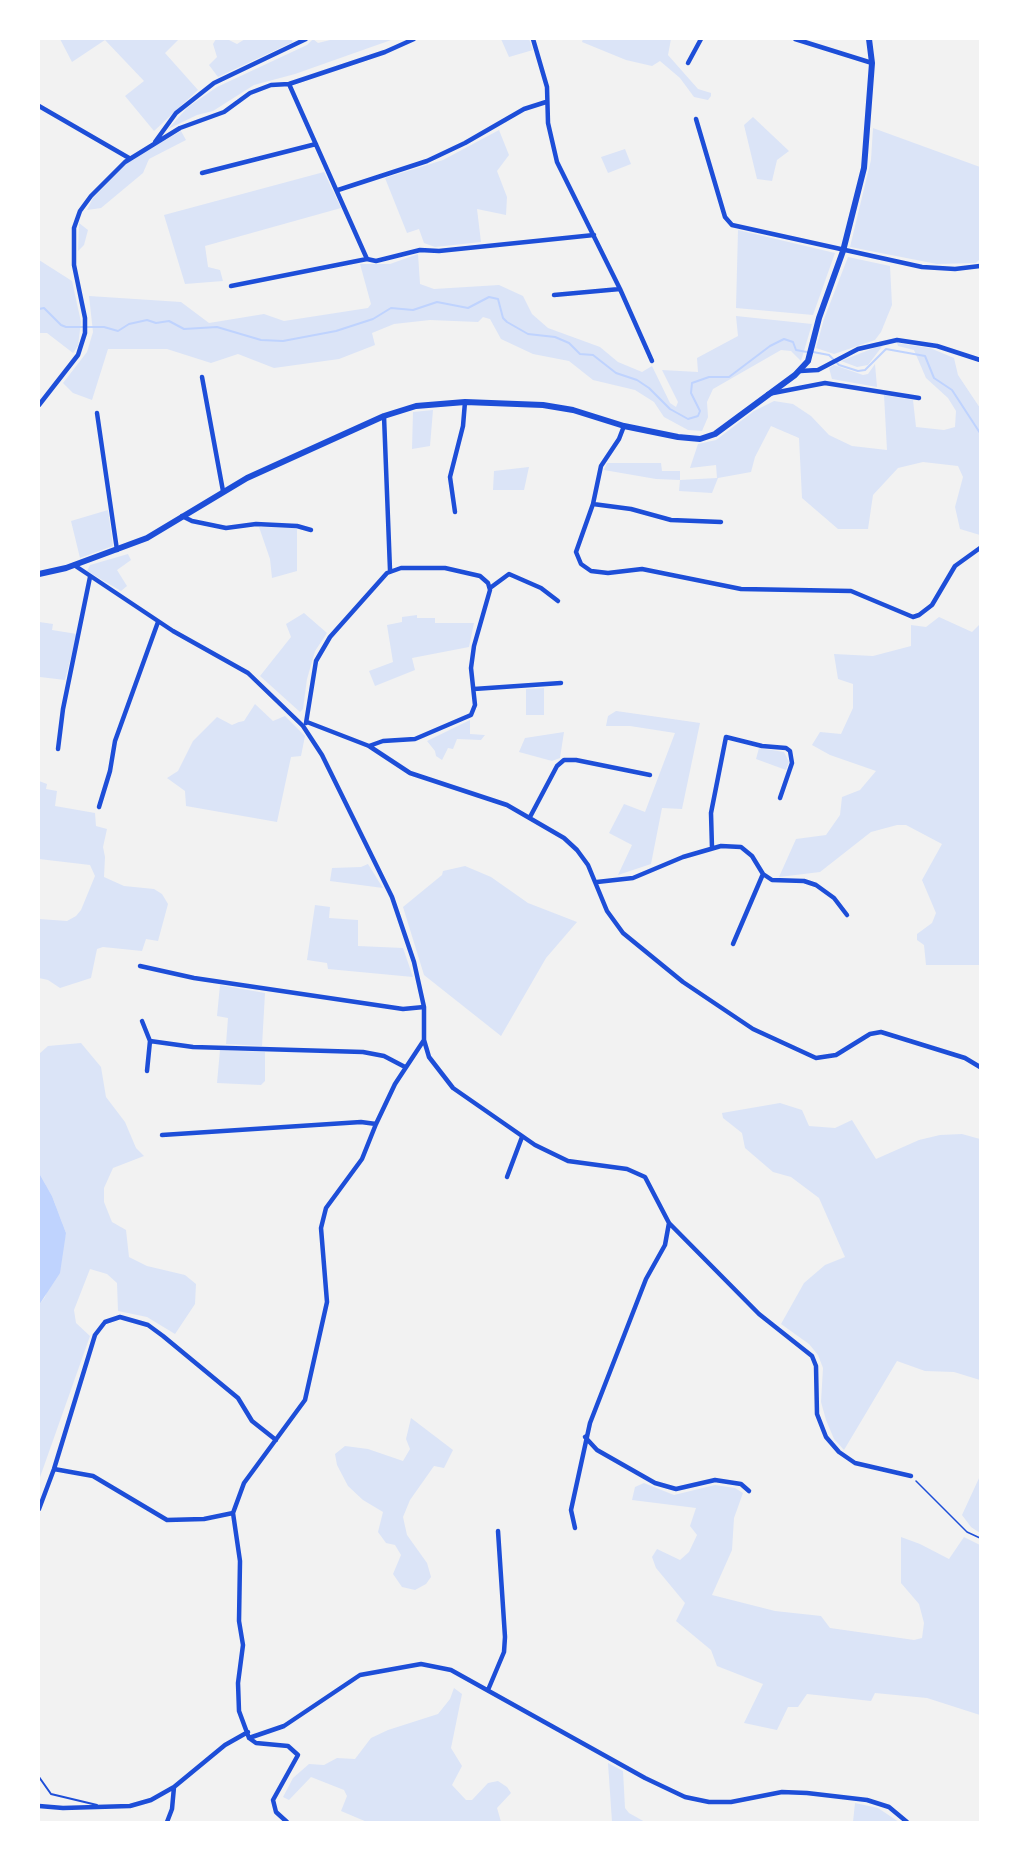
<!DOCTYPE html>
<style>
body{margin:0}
#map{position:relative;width:1019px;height:1861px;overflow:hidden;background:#f2f2f2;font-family:Barlow,sans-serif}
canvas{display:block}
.frame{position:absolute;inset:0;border:40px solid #fff;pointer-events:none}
</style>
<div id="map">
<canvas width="1019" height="1861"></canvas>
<div class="frame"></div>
</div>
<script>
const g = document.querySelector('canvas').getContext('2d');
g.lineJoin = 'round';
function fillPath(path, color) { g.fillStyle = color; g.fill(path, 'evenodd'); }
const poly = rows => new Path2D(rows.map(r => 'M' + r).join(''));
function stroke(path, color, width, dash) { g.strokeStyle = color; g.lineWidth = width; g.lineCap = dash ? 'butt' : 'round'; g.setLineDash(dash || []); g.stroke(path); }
fillPath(poly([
 [60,39,179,39,165,53,198,90,154,131,125,96,144,81,105,40,72,62],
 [216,39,227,39,237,44,245,39,291,39,293,42,218,77,209,65,217,57,213,44],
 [313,39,318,43,334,39,394,39,295,74,254,85,213,111,197,115,168,129,188,107,217,87,307,45],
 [501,39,529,39,533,50,509,57],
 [583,39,671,39,668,55,698,89,711,93,711,96,708,100,694,97,680,78,660,61,652,66,626,60,582,42],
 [753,117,789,151,777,160,772,181,757,179,744,125],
 [873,128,980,167,980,259,976,263,937,264,850,247,871,160],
 [499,130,509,155,497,171,507,197,506,215,477,209,481,242,435,247,424,243,419,229,407,233,385,178,443,160],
 [181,131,186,140,149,159,143,173,101,208,87,210,93,198,129,161],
 [625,149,631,164,608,173,601,157],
 [324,172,341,208,205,246,208,267,220,270,223,281,185,284,164,215],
 [79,223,88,230,84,245,78,251],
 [738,230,835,253,813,315,736,308],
 [418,254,420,284,434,289,499,285,523,296,532,314,548,328,600,347,618,362,642,372,652,366,670,403,676,407,678,402,662,370,698,372,697,358,738,336,736,316,812,324,801,361,791,351,781,350,713,389,707,402,708,417,702,431,688,430,664,417,654,402,635,390,593,380,569,361,533,354,501,339,490,319,483,317,478,322,430,320,394,324,372,333,375,345,339,359,274,368,238,354,211,363,167,349,108,349,92,400,73,393,63,383,87,352,93,332,89,296,181,302,209,323,264,314,284,321,368,308,371,304,360,264,390,264],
 [848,257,890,266,892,305,881,332,875,340,834,354,816,348,824,319],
 [39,260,72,281,81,322,78,346,73,353,47,333,39,333],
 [897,343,930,348,954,358,958,375,980,408,980,535,960,529,955,507,963,477,958,466,923,462,898,468,873,495,868,529,838,529,802,498,799,438,771,426,755,457,751,472,718,478,712,493,679,491,680,480,656,479,604,470,607,463,661,463,662,471,680,471,680,480,717,478,716,465,690,468,698,444,716,440,754,411,774,401,793,404,811,416,829,435,852,446,887,450,884,395,913,400,916,427,944,430,955,427,956,411,948,398,926,378,914,350,898,346],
 [884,344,868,365,857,367,841,361],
 [875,364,877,387,832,379,829,368,834,365,863,375,868,374],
 [433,410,430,446,412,449,413,412],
 [529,467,524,490,493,490,494,471],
 [108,510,113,546,80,558,71,521],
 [259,527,297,528,297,571,272,578,270,559],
 [128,554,131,560,117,570,127,586,121,591,87,571,90,565],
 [304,613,327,633,315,651,307,679,303,709,300,712,260,676,291,637,286,624],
 [417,615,417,618,435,618,435,623,474,623,469,647,412,658,415,670,375,686,369,671,393,662,387,625,402,622,402,617],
 [939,617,972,632,980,624,980,965,926,965,924,945,917,940,917,934,932,923,936,913,922,880,942,844,906,825,897,825,871,832,820,872,779,877,796,839,826,835,840,815,842,797,860,790,876,771,830,755,812,745,820,732,841,734,853,708,853,684,838,679,834,654,873,656,911,646,911,625,926,627],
 [39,622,53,624,52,630,77,634,65,680,40,677,39,682],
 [544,688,544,715,526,715,526,689],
 [255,704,273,721,285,716,305,736,301,756,291,757,277,822,186,806,185,791,167,778,178,771,193,741,217,717,232,725,239,722,244,721],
 [616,711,700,723,682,809,662,808,651,864,618,875,632,845,609,833,624,804,645,812,675,733,630,726,606,726,608,716],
 [470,720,470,734,485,735,481,740,457,739,453,749,448,748,442,760,436,756,435,751,427,741],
 [564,732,560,758,552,761,519,752,525,738],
 [759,748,784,752,789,762,786,770,756,759],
 [39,781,47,784,46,789,57,791,55,806,95,813,96,826,107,829,103,847,105,857,104,877,124,886,154,889,162,894,168,904,158,941,146,939,142,951,103,947,97,949,91,978,60,988,48,980,39,978,39,919,67,921,76,916,81,910,95,876,90,865,39,859],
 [368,864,383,888,330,881,332,868,361,867],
 [465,866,491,877,528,903,577,922,546,958,501,1036,424,975,403,907,442,875,443,871],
 [315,905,330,907,329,918,358,920,358,946,403,948,413,977,328,969,327,963,307,960],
 [220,985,265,993,262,1046,226,1044,228,1018,217,1016],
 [81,1043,101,1067,106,1097,125,1122,136,1148,144,1156,113,1168,104,1188,104,1202,112,1222,126,1230,129,1257,147,1266,185,1275,196,1284,195,1304,175,1334,147,1317,118,1311,117,1283,107,1274,90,1269,74,1310,76,1323,90,1336,39,1480,39,1305,45,1297,66,1233,52,1196,39,1173,39,1054,48,1046],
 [220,1050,265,1052,265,1081,261,1085,217,1083],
 [780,1103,802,1110,809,1126,835,1128,852,1120,876,1159,919,1140,940,1135,962,1134,980,1139,980,1380,954,1372,925,1371,897,1361,844,1450,834,1439,826,1420,821,1402,823,1368,818,1355,809,1344,781,1324,804,1283,825,1265,845,1257,819,1198,791,1177,773,1172,745,1148,742,1133,723,1118,722,1113],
 [411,1418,453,1450,444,1468,434,1466,410,1500,403,1517,407,1535,427,1563,431,1577,426,1584,415,1590,402,1587,393,1574,401,1555,395,1545,386,1543,378,1532,383,1512,363,1500,348,1486,337,1465,335,1454,345,1446,368,1449,403,1461,410,1449,406,1439],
 [980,1476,980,1533,971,1527,962,1515],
 [644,1483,674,1495,715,1485,735,1488,743,1493,734,1518,732,1550,712,1595,775,1611,821,1616,830,1628,914,1640,922,1638,924,1623,919,1604,901,1583,901,1537,920,1544,949,1559,964,1537,980,1545,980,1715,927,1698,875,1693,871,1701,807,1694,798,1707,788,1707,777,1730,744,1723,763,1684,717,1666,711,1650,676,1621,685,1603,656,1568,652,1557,657,1549,680,1560,689,1552,697,1535,690,1526,696,1508,632,1500,635,1487],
 [454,1688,462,1694,451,1748,462,1766,452,1785,466,1800,472,1800,488,1783,498,1781,507,1787,511,1793,497,1808,501,1822,367,1822,341,1811,347,1796,344,1790,311,1777,289,1800,283,1797,293,1778,309,1764,324,1765,337,1758,355,1759,371,1738,388,1730,438,1714,450,1699],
 [608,1763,623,1771,625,1808,629,1813,645,1822,612,1822],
 [855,1803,878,1808,899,1822,853,1822]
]), '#dbe4f7');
fillPath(poly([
 [39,1173,52,1196,66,1233,60,1273,39,1305]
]), '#bfd3fe');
stroke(poly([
 [39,309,44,308,61,325,66,327,104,327,118,331,129,324,147,320,156,323,169,321,184,329,217,327,261,340,283,341,336,331,373,319,391,308,413,310,437,302,468,308,489,297,498,299,503,318,507,322,528,334,555,337,569,343,580,354,593,355,616,373,637,380,649,388,670,409,688,419,698,416,700,411,691,393,692,383,709,377,729,377,770,346,784,339,793,342,796,350,807,352],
 [813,352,829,355,839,365,858,371,865,370,886,349,925,356,934,378,952,390,980,433]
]), '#bfd3fe', 2);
stroke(poly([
 [916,1481,967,1532,980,1538]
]), '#1d4ed8', 1.5);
stroke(poly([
 [39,1777,51,1794,97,1805]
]), '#1d4ed8', 2);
stroke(poly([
 [533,39,547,87,548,123,557,162,620,289,652,361],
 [795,39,872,63],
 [688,63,701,39],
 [39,106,129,158],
 [696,119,725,217,732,225,922,267,955,269,980,266],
 [155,142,176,113,214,83,306,39],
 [202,173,316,144],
 [338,190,427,161,465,143,524,109,546,102],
 [367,259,376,261,420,250,439,251,594,235],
 [231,286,367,259,289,84],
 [554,295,620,289],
 [800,371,818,370,858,349,897,340,937,346,980,360],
 [202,377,223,491],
 [768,394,825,383,919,398],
 [39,405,78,355,85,333,85,318,74,265,74,228,80,211,91,196,125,162,180,128,224,112,250,93,271,85,289,84,385,52,414,39],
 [97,413,117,550],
 [384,416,390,570],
 [624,426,619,439,601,466,593,504,576,552,581,564,591,571,608,573,642,569,741,589,851,591,913,617,919,615,932,605,955,566,980,548],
 [593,504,631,509,671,520,721,522],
 [455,512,450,477,463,426,465,402],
 [182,516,192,521,226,528,256,524,297,526,311,530],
 [74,565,173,631,248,673,303,726,322,755,392,897,414,962,424,1007,424,1040,395,1084,376,1124,362,1159,326,1208,321,1228,327,1302,305,1400,244,1483,233,1513,240,1561,239,1621,243,1645,238,1683,239,1711,249,1738,256,1743,288,1746,298,1755,273,1800,276,1812,287,1822],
 [490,588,509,574,541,588,558,601],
 [474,689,561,683],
 [307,722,369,746,410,773,507,805,564,838,577,850,588,865,607,911,623,933,683,982,753,1029,816,1058,836,1055,870,1034,881,1032,965,1058,980,1067],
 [306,723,316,661,330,637,387,573,401,568,445,568,480,576,488,583,490,590,474,646,471,668,475,705,471,715,415,739,383,741,369,746],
 [58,749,63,709,90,577],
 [99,807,110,771,115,741,158,622],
 [530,817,557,766,564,760,576,760,650,775],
 [712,848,711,813,726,737,762,746,786,748,790,751,792,763,780,798],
 [763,874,772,880,804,881,816,885,834,898,847,915],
 [597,882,633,878,683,857,721,846,741,847,752,856,763,874,733,944],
 [140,966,194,978,403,1009,424,1007],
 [142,1021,150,1041,147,1071],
 [424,1040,429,1057,453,1088,535,1145,568,1161,627,1169,645,1177,669,1223,759,1314,812,1356,816,1366,817,1414,826,1437,839,1452,855,1463,911,1476],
 [150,1041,193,1047,363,1052,384,1056,405,1067],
 [162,1135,361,1122,376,1124],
 [507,1177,522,1137],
 [585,1437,597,1450,655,1483,676,1489,715,1480,741,1484,749,1491],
 [54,1469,93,1476,167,1520,204,1519,233,1513],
 [39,1509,54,1469,95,1335,105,1322,120,1317,148,1325,163,1336,238,1398,252,1421,276,1440],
 [575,1528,571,1510,590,1423,646,1279,665,1245,669,1223],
 [488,1690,504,1652,505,1637,498,1531],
 [249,1738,284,1726,360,1675,421,1664,451,1670,645,1778,685,1797,709,1802,731,1802,782,1792,807,1793,867,1800,889,1807,907,1822],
 [39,1806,63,1808,130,1806,151,1800,174,1787,225,1745,248,1732],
 [167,1822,172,1809,174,1787]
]), '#1d4ed8', 4.5);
stroke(poly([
 [39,574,66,568,147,538,247,478,384,416,416,406,465,402,543,405,573,410,624,426,678,437,700,439,715,434,795,375,808,361,819,318,843,251,864,168,872,63,869,39]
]), '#1d4ed8', 6);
</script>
